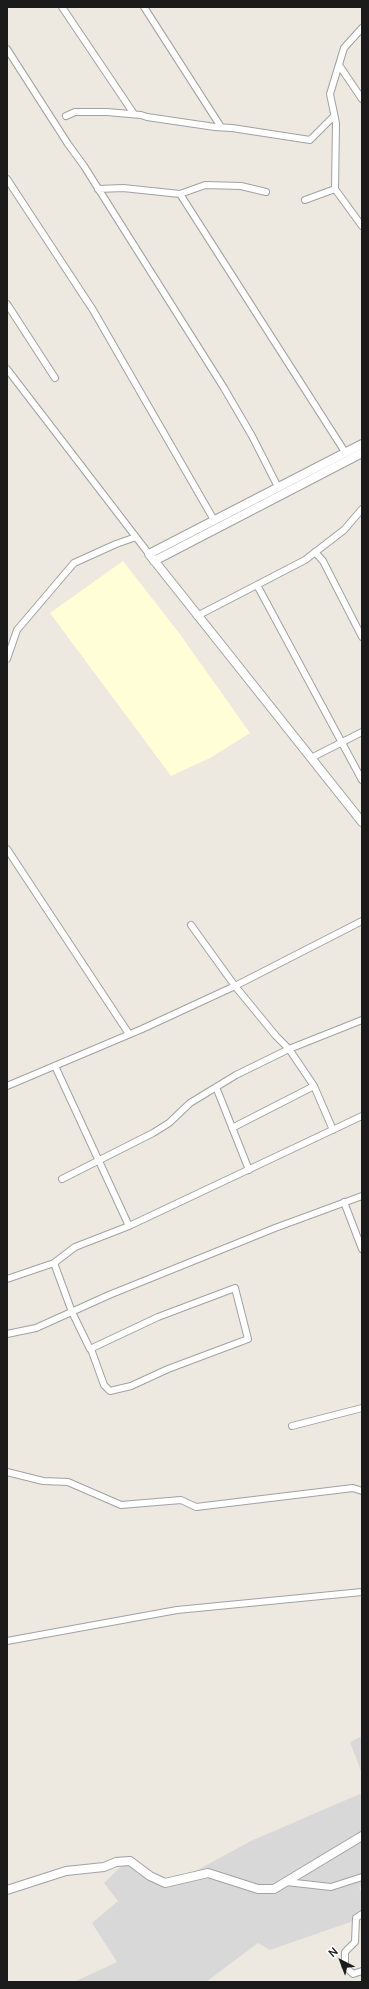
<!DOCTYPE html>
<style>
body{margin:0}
#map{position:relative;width:369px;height:1989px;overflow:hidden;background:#ede8e0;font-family:Manrope,sans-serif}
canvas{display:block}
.frame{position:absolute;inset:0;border:8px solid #1b1b1b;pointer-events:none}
.north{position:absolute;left:321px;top:1941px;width:40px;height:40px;-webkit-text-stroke:3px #fff;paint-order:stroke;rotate:318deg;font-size:11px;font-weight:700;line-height:16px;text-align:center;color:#1b1b1b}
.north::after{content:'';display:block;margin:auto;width:14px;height:18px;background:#1b1b1b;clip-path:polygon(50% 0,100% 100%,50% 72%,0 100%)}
</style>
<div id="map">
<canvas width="369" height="1989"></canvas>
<div class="frame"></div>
<div class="north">N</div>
</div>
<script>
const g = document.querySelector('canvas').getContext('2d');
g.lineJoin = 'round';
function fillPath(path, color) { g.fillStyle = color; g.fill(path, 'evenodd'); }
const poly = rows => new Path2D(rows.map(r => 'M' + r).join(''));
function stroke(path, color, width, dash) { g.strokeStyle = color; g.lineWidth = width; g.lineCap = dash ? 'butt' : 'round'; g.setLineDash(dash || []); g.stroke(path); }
fillPath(poly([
 [362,1736,362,1774,350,1742],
 [362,1793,362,1886,359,1887,362,1894,362,1918,270,1950,258,1943,206,1982,74,1982,117,1962,92,1923,118,1901,104,1883,126,1862,164,1888,251,1841]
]), '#d9d8d8');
fillPath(poly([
 [123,561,179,633,250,733,210,758,171,776,50,613]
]), '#fffed7');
const minor = poly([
 [62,7,134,114],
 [144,7,221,127],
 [7,49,68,144,84,166,224,388,252,436,278,487],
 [339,65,362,99],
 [66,116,75,112,107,112,141,115,147,117,215,127,232,128,310,140,334,116],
 [7,179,93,310,214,520],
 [98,189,123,188,180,194,205,185,241,186,266,192],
 [335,189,362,226],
 [180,194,345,452],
 [305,200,335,189,336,123,330,94,344,48,362,28],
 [7,304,55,378],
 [7,369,149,554],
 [315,552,323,561,362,637],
 [257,585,362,780],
 [197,616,305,560,344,530,362,509],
 [7,659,17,630,74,563,116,544,136,537],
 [311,758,362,732],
 [7,849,129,1034],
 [191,925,235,986,276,1036,289,1049,314,1086,333,1130],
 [55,1066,129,1226],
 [7,1086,142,1029,235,986,362,921],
 [216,1087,249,1170],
 [232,1128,314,1086],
 [62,1179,153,1133,169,1123,190,1103,236,1075,289,1049,362,1020],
 [344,1202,362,1249],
 [54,1263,72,1312,90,1349,158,1317,235,1288,248,1339,168,1369,131,1386,110,1391,104,1385,91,1349],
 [7,1279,54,1263,75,1247,129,1226,362,1116],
 [7,1334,36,1328,109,1295,275,1228,362,1196],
 [292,1426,362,1408],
 [7,1472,43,1481,68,1482,121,1505,181,1500,196,1507,353,1488,362,1491],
 [7,1641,177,1610,362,1592],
 [286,1882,331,1887,362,1877],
 [362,1914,356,1918,355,1942,345,1952,345,1966,353,1974,362,1971]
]);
const tertiary = poly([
 [362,444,149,554,362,822],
 [154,561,362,453],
 [7,1890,66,1871,104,1867,116,1862,130,1861,150,1876,165,1883,208,1873,258,1889,274,1889,362,1836]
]);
stroke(minor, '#a2a2a2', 8);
stroke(tertiary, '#a2a2a2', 10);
stroke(minor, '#fff', 6);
stroke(tertiary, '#fff', 8);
</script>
